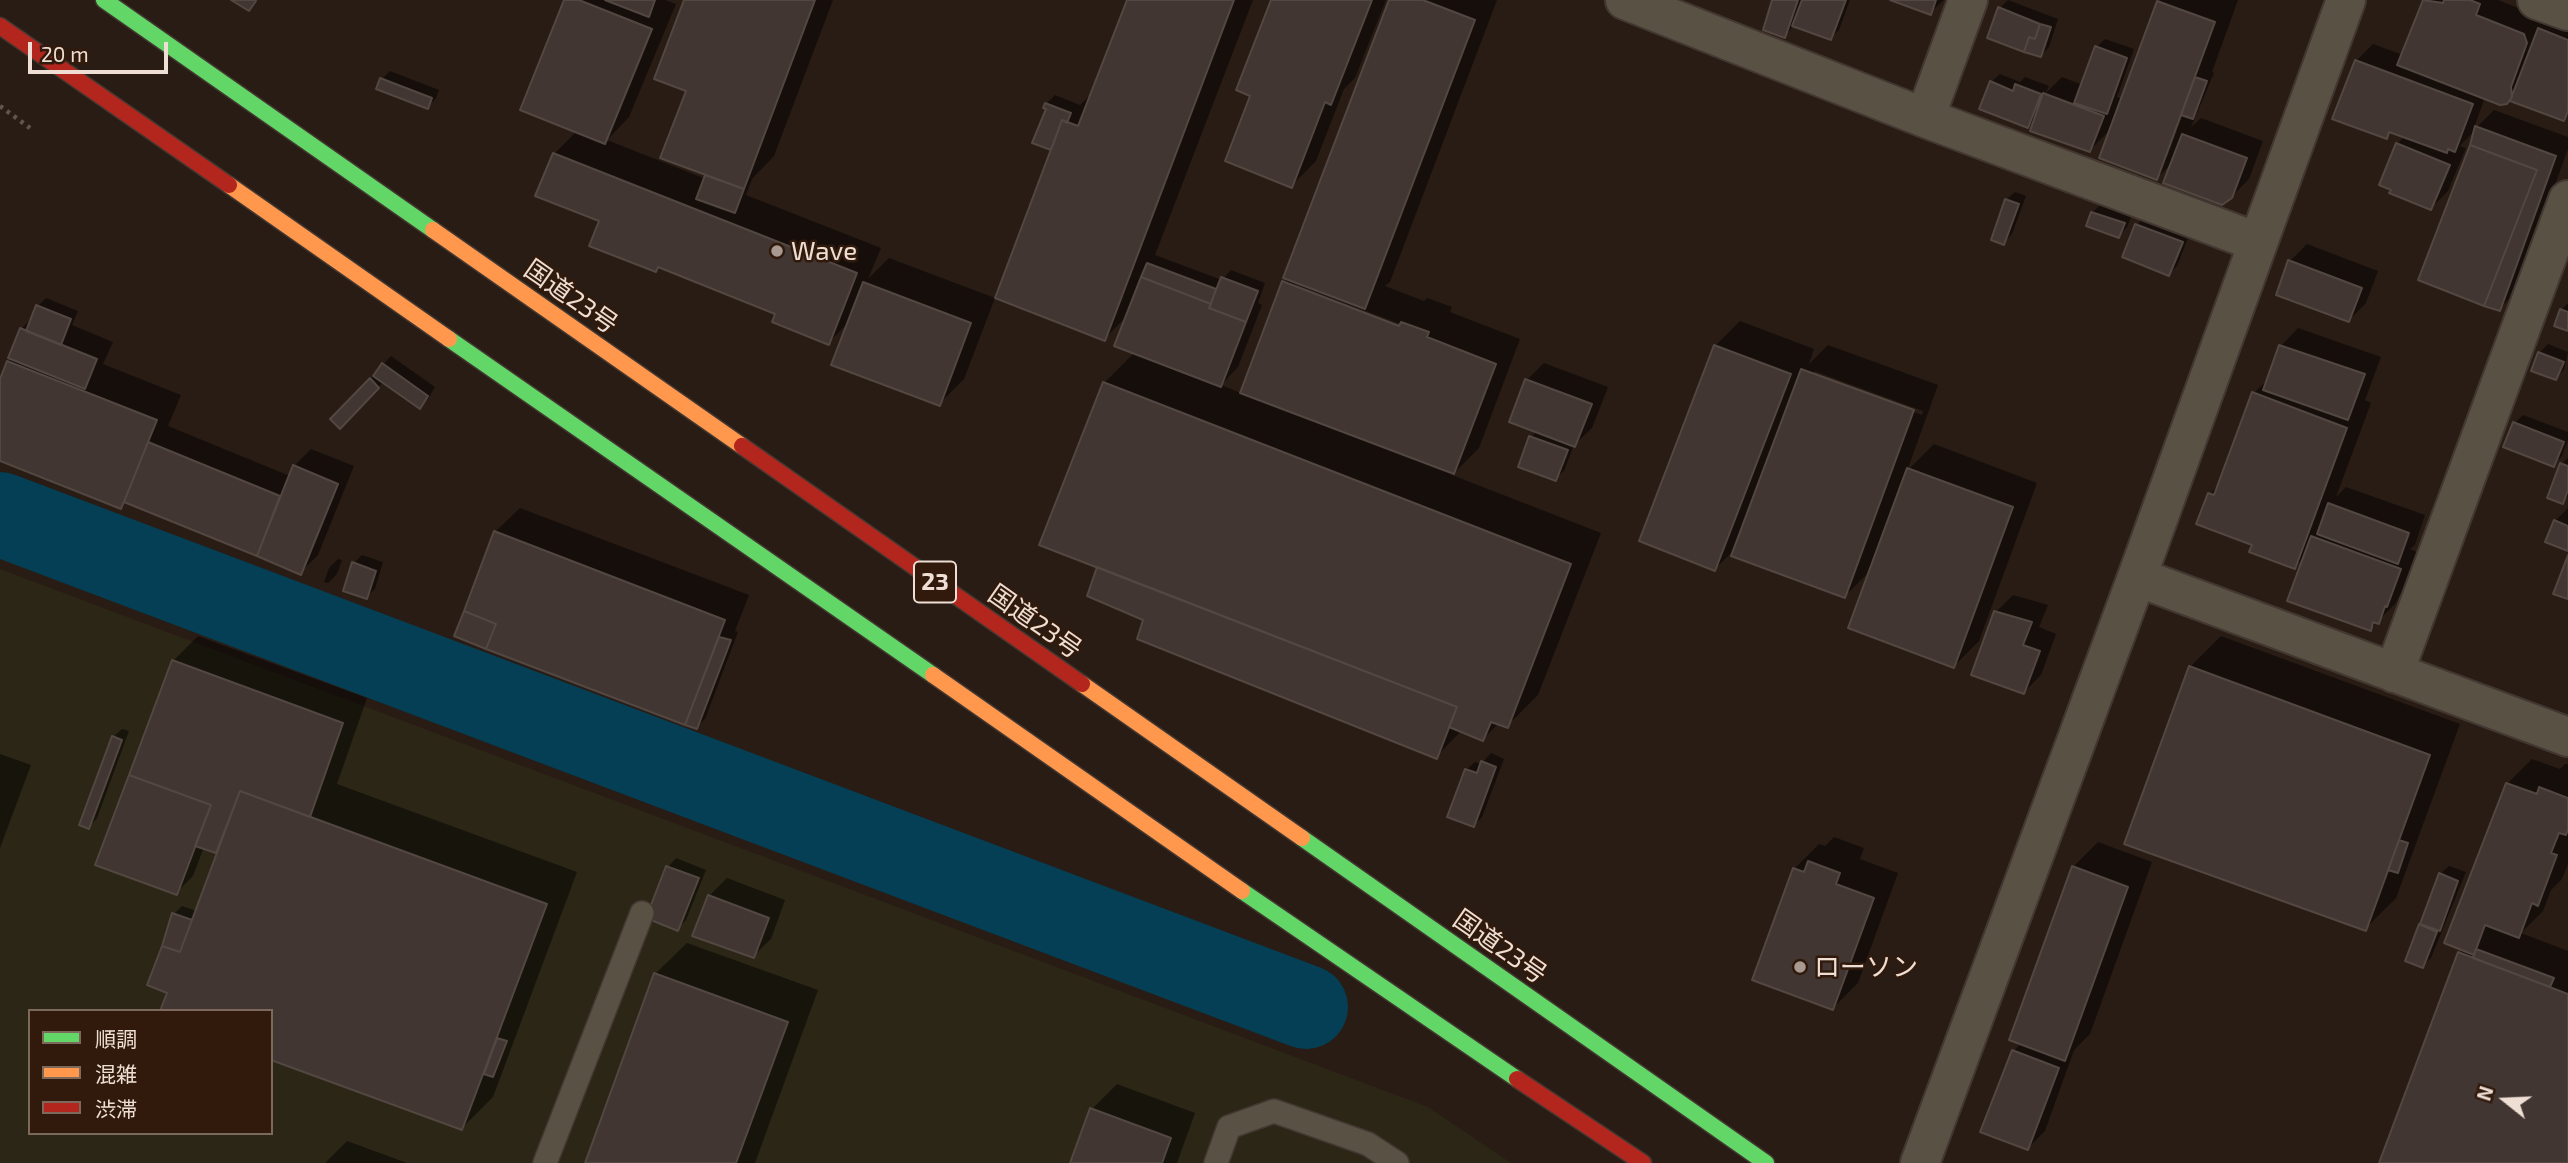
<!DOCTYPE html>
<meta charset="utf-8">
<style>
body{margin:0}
#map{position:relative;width:2568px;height:1163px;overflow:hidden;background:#291c14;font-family:"Exo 2","Noto Sans JP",sans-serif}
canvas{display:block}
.legend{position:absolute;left:28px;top:1009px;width:245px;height:126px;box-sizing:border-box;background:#311a0c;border:2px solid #7d685c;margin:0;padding:9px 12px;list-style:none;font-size:21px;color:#eeded4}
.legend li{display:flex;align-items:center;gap:14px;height:35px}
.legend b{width:35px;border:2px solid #7d685c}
.north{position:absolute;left:2470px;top:1065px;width:70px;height:70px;-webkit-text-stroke:5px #311a0c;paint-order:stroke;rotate:288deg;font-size:19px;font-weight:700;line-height:28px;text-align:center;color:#eeded4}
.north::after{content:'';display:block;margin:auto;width:24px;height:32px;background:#eeded4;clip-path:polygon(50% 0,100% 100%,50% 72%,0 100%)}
.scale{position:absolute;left:28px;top:42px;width:140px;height:32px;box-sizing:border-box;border:4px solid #eeded4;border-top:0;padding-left:9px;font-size:21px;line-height:24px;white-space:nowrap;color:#eeded4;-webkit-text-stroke:5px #311a0c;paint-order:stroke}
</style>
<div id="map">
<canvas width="2568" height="1163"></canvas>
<ul class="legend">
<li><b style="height:9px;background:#63d668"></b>順調</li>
<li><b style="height:9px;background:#ff974d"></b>混雑</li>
<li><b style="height:9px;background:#b3261e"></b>渋滞</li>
</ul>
<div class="north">N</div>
<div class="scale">20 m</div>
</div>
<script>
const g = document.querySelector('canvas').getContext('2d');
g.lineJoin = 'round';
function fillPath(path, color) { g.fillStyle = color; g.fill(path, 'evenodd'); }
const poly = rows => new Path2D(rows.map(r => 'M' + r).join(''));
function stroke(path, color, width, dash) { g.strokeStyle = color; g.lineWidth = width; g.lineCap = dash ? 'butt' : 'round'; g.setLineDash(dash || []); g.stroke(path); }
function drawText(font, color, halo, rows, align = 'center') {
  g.font = font + ' "Exo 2","Noto Sans JP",sans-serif'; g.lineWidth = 5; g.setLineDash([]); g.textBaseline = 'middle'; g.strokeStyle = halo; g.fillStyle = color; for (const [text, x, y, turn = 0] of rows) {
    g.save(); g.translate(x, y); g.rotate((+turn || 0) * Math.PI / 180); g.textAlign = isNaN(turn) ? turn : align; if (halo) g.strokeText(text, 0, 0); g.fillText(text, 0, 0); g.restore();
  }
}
fillPath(poly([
 [0,569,1428,1107,1511,1163,0,1163],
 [30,1011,271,1011,271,1133,30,1133]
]), '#2c2616');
fillPath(poly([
 [566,0,665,0,676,4,629,117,607,140,706,179,709,174,688,90,686,0,833,0,774,156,752,179,746,195,881,248,868,279,889,258,995,298,964,379,939,404,850,321,828,343,777,313,659,266,656,270,601,220,554,154,577,131],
 [1129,0,1253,0,1155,255,1222,280,1231,270,1265,283,1258,303,1262,305,1238,367,1221,385,1241,393,1284,282,1288,278,1390,0,1497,0,1390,282,1385,286,1424,301,1427,298,1452,307,1450,312,1520,339,1479,448,1452,475,1601,533,1538,695,1507,726,1499,723,1483,739,1462,730,1436,757,1145,619,1099,566,1104,383,1135,352,1128,315,1104,339,1053,149,1046,104,1055,95,1080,105,1093,92],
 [1295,284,1408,327,1407,330,1295,287],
 [1273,0,1386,0,1355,78,1344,89,1316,161,1291,186,1252,95],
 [1774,0,1850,0,1839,30,1830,38,1794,25,1785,36],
 [1895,0,1944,0,1930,13],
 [2008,0,2058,19,2049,47,2041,55,2000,8],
 [2160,0,2238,0,2212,72,2214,73,2191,127,2201,118,2263,141,2249,179,2231,197,2173,162,2157,178,2112,128,2090,150,2037,116,2028,126,1991,82,2000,74,2020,82,2025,77,2049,86,2045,94,2062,77,2083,85,2097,47,2105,39,2134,49,2117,97,2122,99],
 [2180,114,2183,114,2167,157,2164,156],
 [2425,0,2498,0,2541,17,2544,25,2557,12,2568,16,2568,115,2563,119,2510,99,2485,97,2473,131,2494,110,2568,137,2568,149,2516,292,2499,309,2476,129,2460,146,2466,148,2448,191,2431,208,2397,144,2405,136,2392,131,2386,137,2356,61,2373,44,2403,55],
 [390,71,439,90,436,98,428,107,382,79],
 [2015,192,2026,196,2012,234,2004,242,2006,200],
 [2101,204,2132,215,2127,227,2119,236,2092,213],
 [2145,216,2190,233,2177,266,2169,274,2124,256,2137,225],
 [2307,244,2378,271,2366,303,2349,320,2290,261],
 [46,298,78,311,72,325,113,342,103,364,181,395,168,426,290,476,294,466,311,449,354,466,318,555,301,572,126,501,120,507,0,459,0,384,8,362,12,358,21,329,33,317,38,306],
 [2568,303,2568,329,2561,310],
 [1740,321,1814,349,1809,364,1828,345,1938,385,1907,471,1934,444,2037,483,1979,641,1954,666,1871,570,1845,596,1737,547,1715,569,1715,346],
 [1814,371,1923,411,1922,415,1814,375],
 [2298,328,2381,357,2365,400,2371,403,2336,497,2346,487,2425,515,2415,545,2410,549,2417,552,2404,588,2395,604,2370,629,2306,556,2294,567,2255,544,2210,494,2220,484,2254,393,2269,378,2281,346],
 [2548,344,2568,352,2564,370,2555,378,2539,353],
 [391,356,435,387,428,399,420,407,383,382,340,427,332,419],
 [1544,363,1608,387,1592,428,1574,445,1564,471,1555,479,1531,437,1537,431,1527,380],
 [2523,415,2568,432,2568,440,2562,456,2553,465,2515,423],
 [2568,458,2568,496,2563,502,2561,464],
 [520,508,749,595,735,631,738,632,705,719,696,727,487,647,495,532],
 [2568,508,2568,549,2555,521],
 [362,555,383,562,375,589,366,597,354,563],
 [338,559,342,560,337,574,328,583,324,582,329,568],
 [2013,595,2048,605,2039,627,2056,634,2041,675,2024,692,1996,612],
 [198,636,367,698,337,784,577,872,493,1097,462,1128,271,1011,169,992,174,914,182,906,197,911,221,846,216,851,204,847,193,876,176,893,173,661],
 [2221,636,2460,724,2396,898,2365,929,2190,667],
 [122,729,129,731,97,818,89,827,113,737],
 [1491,753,1504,759,1482,817,1474,825,1466,770,1475,762,1481,764],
 [0,754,31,765,0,848],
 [2532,759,2560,769,2565,764,2568,764,2568,864,2562,879,2551,890,2543,911,2521,933,2568,951,2568,1163,2381,1163,2459,953,2464,949,2507,784],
 [1834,837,1864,848,1860,859,1898,873,1858,983,1833,1008,1794,869,1819,844,1825,846],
 [2098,842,2152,862,2090,1034,2074,1050,2045,1131,2028,1148,1983,1131,2014,1051,2021,1043,2073,867],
 [676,858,706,870,686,920,678,928,668,867],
 [2449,866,2466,872,2431,958,2422,966,2408,960,2440,874],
 [727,878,785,900,771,939,753,956,709,896],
 [687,943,818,990,755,1163,587,1163,655,974],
 [1117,1084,1195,1113,1177,1163,1071,1163,1092,1109],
 [347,1141,407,1163,325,1163]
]), '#0007');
stroke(poly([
 [0,514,1306,1007]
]), '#043f55', 84);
const building = poly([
 [231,0,255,0,256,1,249,11,231,0],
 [564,0,579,0,652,29,605,144,520,110,564,0],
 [605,0,655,0,649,17,605,0],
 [684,0,815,0,744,189,660,158,686,91,654,79,684,0],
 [1127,0,1234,0,1105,341,995,298,1062,120,1078,126,1127,0],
 [1271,0,1372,0,1331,105,1325,102,1292,188,1225,161,1250,96,1236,90,1271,0],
 [1389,0,1423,0,1475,20,1365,309,1283,278,1389,0],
 [1772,0,1798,0,1785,38,1763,30,1772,0],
 [1802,0,1846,0,1831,40,1792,26,1802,0],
 [1890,0,1936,0,1931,15,1890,0],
 [2423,0,2443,3,2444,0,2470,0,2480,4,2476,15,2524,34,2527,43,2511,87,2512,97,2507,104,2500,105,2397,65,2423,0],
 [2157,1,2215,22,2157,180,2099,158,2157,1],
 [1998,7,2040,24,2035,39,2029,37,2024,52,1987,38,1998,7],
 [2040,24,2051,27,2041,57,2024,52,2029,37,2035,39,2040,24],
 [2538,28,2568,40,2568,111,2564,121,2510,101,2538,28],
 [2095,46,2127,58,2107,114,2074,103,2095,46],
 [2355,60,2473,104,2455,152,2448,149,2447,153,2389,132,2387,139,2332,119,2355,60],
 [2195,77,2207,81,2193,119,2181,115,2195,77],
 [380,78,432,98,428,109,376,89,380,78],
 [1990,81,2013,91,2015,84,2041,94,2028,128,1979,109,1990,81],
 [2043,93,2104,116,2090,152,2030,131,2043,93],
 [1045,103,1071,113,1067,123,1062,120,1051,150,1032,143,1046,109,1043,108,1045,103],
 [2475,126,2556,156,2500,311,2484,306,2537,170,2470,145,2475,126],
 [2182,134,2247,158,2232,198,2222,205,2163,183,2182,134],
 [2396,143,2450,165,2431,210,2389,193,2391,190,2379,185,2396,143],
 [2470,145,2537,170,2484,306,2418,280,2470,145],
 [553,153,857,273,829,345,772,322,775,314,658,267,656,272,589,246,599,221,535,196,553,153],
 [705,175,744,189,735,213,696,199,705,175],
 [2005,199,2019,204,2004,245,1991,240,2005,199],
 [2091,212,2125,223,2119,238,2086,226,2091,212],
 [2135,224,2183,242,2169,276,2122,257,2135,224],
 [2288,260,2362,288,2349,322,2276,295,2288,260],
 [1147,263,1216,289,1211,304,1141,277,1147,263],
 [1141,277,1211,304,1209,308,1246,322,1221,387,1114,346,1141,277],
 [1221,277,1258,291,1246,322,1209,308,1221,277],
 [1282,281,1399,326,1401,322,1429,332,1427,337,1496,364,1454,474,1240,393,1282,281],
 [863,282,971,323,940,406,831,365,863,282],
 [36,305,71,319,61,345,26,331,36,305],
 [2560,309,2568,312,2568,331,2554,326,2560,309],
 [20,328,97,359,85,389,8,358,20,328],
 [1714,345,1791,374,1715,571,1639,541,1714,345],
 [2279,345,2365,374,2348,420,2263,390,2279,345],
 [2538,352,2564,362,2556,380,2531,371,2538,352],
 [7,361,157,420,121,509,0,461,0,379,7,361],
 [382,363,428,396,420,409,373,376,382,363],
 [1801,369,1914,410,1845,598,1731,556,1801,369],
 [370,378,379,388,340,429,330,419,370,378],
 [1525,379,1592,404,1575,447,1509,422,1525,379],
 [1103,382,1571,564,1508,728,1491,722,1483,741,1449,727,1457,707,1039,545,1103,382],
 [2252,392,2347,428,2295,569,2249,552,2252,545,2196,524,2208,493,2214,495,2252,392],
 [2513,422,2564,442,2554,467,2503,447,2513,422],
 [1529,436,1568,450,1556,481,1518,467,1529,436],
 [148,442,280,496,257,556,124,502,148,442],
 [2560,463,2568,466,2568,490,2563,504,2547,498,2560,463],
 [293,465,338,484,301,575,257,556,293,465],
 [1907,468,2013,507,1954,668,1848,628,1907,468],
 [2328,503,2409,533,2398,564,2317,534,2328,503],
 [2554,520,2568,526,2568,551,2545,542,2554,520],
 [494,531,725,620,685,725,486,649,496,624,464,611,494,531],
 [2311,536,2401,569,2387,607,2385,606,2379,624,2373,622,2371,631,2287,601,2311,536],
 [2568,555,2568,599,2553,594,2568,555],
 [352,562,376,571,367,599,343,591,352,562],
 [1097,567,1457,707,1437,759,1137,639,1143,620,1087,596,1097,567],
 [464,611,496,624,486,649,454,636,464,611],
 [1994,611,2032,622,2023,645,2040,651,2024,694,1971,675,1994,611],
 [719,637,731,640,697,729,685,725,719,637],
 [172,660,343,723,310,817,240,791,216,853,195,846,211,805,129,775,172,660],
 [2189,666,2430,755,2366,931,2124,844,2189,666],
 [112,736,122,740,89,829,79,825,112,736],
 [1481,761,1496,767,1474,827,1447,817,1465,769,1477,773,1481,761],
 [129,775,211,805,177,895,95,865,129,775],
 [2506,783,2537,794,2539,787,2568,798,2568,829,2566,835,2559,833,2551,853,2557,855,2538,906,2532,903,2519,938,2485,925,2474,955,2444,943,2506,783],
 [240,791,547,904,462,1130,271,1060,271,1011,160,1011,167,993,147,985,162,946,180,952,240,791],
 [2399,840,2408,843,2398,873,2388,870,2399,840],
 [1808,861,1840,873,1836,884,1874,898,1833,1010,1752,980,1793,868,1804,872,1808,861],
 [666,866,699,878,678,931,646,918,666,866],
 [2072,866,2128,887,2065,1061,2009,1040,2072,866],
 [2439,873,2458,881,2440,931,2420,924,2439,873],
 [708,895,769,918,754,958,692,936,708,895],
 [172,913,192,920,180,952,162,946,172,913],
 [2419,924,2437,932,2423,968,2405,961,2419,924],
 [2476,949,2554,978,2550,987,2473,958,2476,949],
 [2458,952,2568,994,2568,1163,2379,1163,2458,952],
 [654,973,788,1022,736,1163,585,1163,654,973],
 [497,1038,507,1041,493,1077,484,1074,497,1038],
 [2012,1050,2059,1068,2028,1150,1980,1132,2012,1050],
 [1090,1108,1171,1138,1162,1163,1070,1163,1090,1108]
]);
fillPath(building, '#423632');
stroke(building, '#534742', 2);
const lane = poly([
 [545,1163,642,913],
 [1216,1163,1229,1127,1274,1111,1368,1144,1397,1163]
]);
const street = poly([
 [1625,0,1925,118,2257,242],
 [2537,0,2568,11],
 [1925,118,1968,0],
 [2137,577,2568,737],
 [2394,673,2568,200],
 [1920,1163,2137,577,2346,0]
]);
const fast = poly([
 [104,0,433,230],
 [449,339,933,675],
 [1302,838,1766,1163],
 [1242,891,1517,1079]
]);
const slow = poly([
 [229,185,449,339],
 [433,230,742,446],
 [933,675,1242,891],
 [1082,684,1302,838]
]);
const jam = poly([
 [0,26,229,185],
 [742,446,1082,684],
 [1517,1079,1643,1163]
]);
stroke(lane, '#433831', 26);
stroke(street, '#433831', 42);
stroke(fast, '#433831', 19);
stroke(slow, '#433831', 19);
stroke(jam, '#433831', 19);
stroke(poly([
 [0,106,30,128]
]), '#5f564d', 4.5, [3.5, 5]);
stroke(lane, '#5a5145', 23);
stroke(street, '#5a5145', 38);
stroke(fast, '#63d668', 16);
stroke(slow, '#ff974d', 16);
stroke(jam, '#b3261e', 16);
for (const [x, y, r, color] of [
 [777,251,7,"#a99a91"],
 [1800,967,7,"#a99a91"]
]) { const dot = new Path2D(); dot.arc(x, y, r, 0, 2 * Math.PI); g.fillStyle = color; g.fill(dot); stroke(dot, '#311a0c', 2.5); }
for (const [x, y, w] of [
 [935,582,42]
]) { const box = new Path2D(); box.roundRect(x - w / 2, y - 20.5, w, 41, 5); g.fillStyle = '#311a0c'; g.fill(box); stroke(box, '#eeded4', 2); }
drawText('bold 24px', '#eeded4', null, [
 ["23",935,582]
]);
drawText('26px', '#eeded4', '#311a0c', [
 ["Wave",791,251],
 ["ローソン",1814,967]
], 'left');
drawText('26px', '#eeded4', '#311a0c', [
 ["国道23号",571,297,35],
 ["国道23号",1035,622,35],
 ["国道23号",1500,947,35]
]);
</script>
